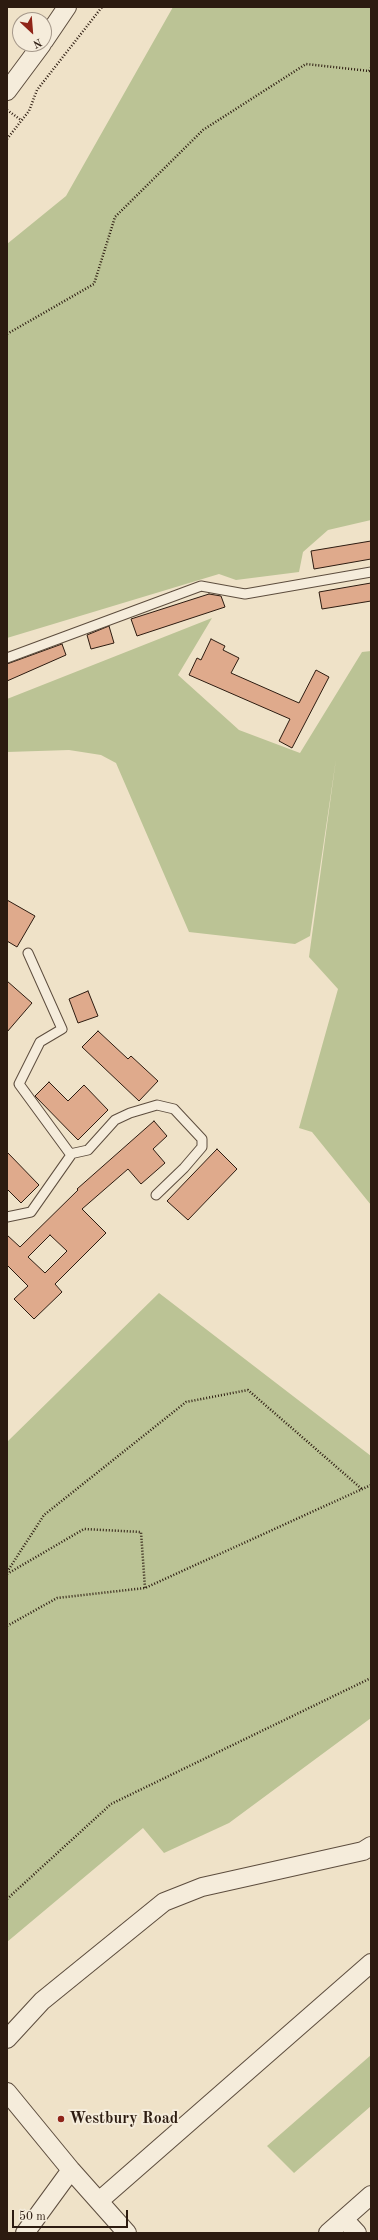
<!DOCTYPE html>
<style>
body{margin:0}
#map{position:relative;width:378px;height:2240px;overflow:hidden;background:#efe2c8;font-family:"Old Standard TT",serif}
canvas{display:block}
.frame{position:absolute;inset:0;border:8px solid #2c1b10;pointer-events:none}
.north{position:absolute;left:12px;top:12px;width:40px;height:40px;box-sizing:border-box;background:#f5ecdb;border:1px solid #a5988a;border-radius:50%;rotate:154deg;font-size:11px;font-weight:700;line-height:16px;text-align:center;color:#2c1b10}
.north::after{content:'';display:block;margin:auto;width:14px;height:18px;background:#8f2418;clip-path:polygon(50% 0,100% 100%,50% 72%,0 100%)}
.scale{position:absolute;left:12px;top:2210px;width:116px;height:18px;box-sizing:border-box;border:2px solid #2c1b10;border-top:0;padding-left:5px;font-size:12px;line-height:14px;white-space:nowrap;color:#2c1b10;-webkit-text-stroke:3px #f5ecdb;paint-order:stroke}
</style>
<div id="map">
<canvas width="378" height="2240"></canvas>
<div class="frame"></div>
<div class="north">N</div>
<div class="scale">50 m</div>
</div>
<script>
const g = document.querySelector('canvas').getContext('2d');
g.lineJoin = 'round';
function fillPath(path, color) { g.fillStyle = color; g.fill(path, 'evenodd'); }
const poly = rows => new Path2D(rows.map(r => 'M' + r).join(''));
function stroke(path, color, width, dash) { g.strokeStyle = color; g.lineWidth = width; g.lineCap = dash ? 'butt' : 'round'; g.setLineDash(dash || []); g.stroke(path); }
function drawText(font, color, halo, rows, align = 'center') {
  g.font = font + ' "Old Standard TT",serif'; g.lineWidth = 4; g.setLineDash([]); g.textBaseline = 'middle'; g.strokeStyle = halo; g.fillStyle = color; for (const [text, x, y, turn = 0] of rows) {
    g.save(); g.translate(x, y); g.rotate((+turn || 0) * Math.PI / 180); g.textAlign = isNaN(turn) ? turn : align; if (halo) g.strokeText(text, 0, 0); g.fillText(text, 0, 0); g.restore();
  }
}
fillPath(poly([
 [173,7,371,7,371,520,328,530,303,552,299,572,236,580,219,574,7,638,7,244,66,196],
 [212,618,178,675,239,730,300,753,362,652,371,651,371,1205,312,1132,299,1128,338,989,309,957,336,759,310,936,295,944,189,932,116,763,101,755,69,750,7,752,7,699],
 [159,1293,371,1456,371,1718,229,1823,164,1853,143,1828,7,1942,7,1442],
 [371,2055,371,2106,294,2173,267,2146]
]), '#bbc395');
const building = poly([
 [371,541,371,559,314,569,311,551,371,541],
 [371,583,371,601,322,609,319,592,371,583],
 [209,594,221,596,225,607,137,636,131,619,209,594],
 [109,626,114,643,91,649,87,635,109,626],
 [211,639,225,646,223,650,239,658,231,673,299,703,316,670,329,677,292,748,279,741,290,719,189,675,197,658,201,660,211,639],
 [62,644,66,655,7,681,7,664,62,644],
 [7,900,35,916,17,947,7,941,7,900],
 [7,981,32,1003,7,1032,7,981],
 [88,991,98,1016,78,1023,69,999,88,991],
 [98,1031,128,1059,131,1056,158,1081,139,1101,82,1047,98,1031],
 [49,1082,68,1101,84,1085,108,1110,78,1140,35,1096,49,1082],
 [154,1121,167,1136,153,1149,165,1163,141,1184,128,1169,82,1209,106,1233,55,1284,62,1292,34,1319,14,1299,28,1286,7,1265,7,1235,20,1247,78,1190,77,1189,154,1121],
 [50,1235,67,1251,45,1273,28,1257,50,1235],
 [217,1149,237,1169,188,1220,167,1201,217,1149],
 [7,1152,39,1185,21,1203,7,1189,7,1152]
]);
fillPath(building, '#dfaa8c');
stroke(building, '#2c1b10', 1);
const service = poly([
 [7,658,201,586,245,594,371,572],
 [70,1154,88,1150,115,1120,130,1113,157,1105,174,1109,202,1139,202,1147,184,1168,156,1195],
 [7,1217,31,1212,71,1155,19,1084,40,1042,62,1029,28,953]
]);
const minor = poly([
 [44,41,67,7],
 [7,91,42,44],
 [7,2039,42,2001,164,1902,202,1887,363,1851,371,1846],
 [7,2092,71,2170,127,2233],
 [99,2201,371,1963],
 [344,2219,357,2233],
 [25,2233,71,2170],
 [328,2233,371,2195]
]);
stroke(service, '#5d4d3e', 11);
stroke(minor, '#5d4d3e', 20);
stroke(poly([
 [7,110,21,120],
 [7,139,29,111,37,90,102,7],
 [7,334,94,284,115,217,203,130,306,64,369,71,371,68],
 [7,1572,44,1515,186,1402,248,1390,363,1490],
 [7,1574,84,1529,141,1532,145,1588],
 [7,1626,57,1598,145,1588,371,1485],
 [7,1899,111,1804,371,1678]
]), '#2c1b10', 2.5, [1, 2]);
stroke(service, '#f5ecdb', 9);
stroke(minor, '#f5ecdb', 18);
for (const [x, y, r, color] of [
 [61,2119,4,"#8f2418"]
]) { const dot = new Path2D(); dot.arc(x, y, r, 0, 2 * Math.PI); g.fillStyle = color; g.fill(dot); stroke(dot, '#f5ecdb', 1.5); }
drawText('bold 16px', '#2c1b10', '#f5ecdb', [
 ["Westbury Road",69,2119]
], 'left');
</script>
